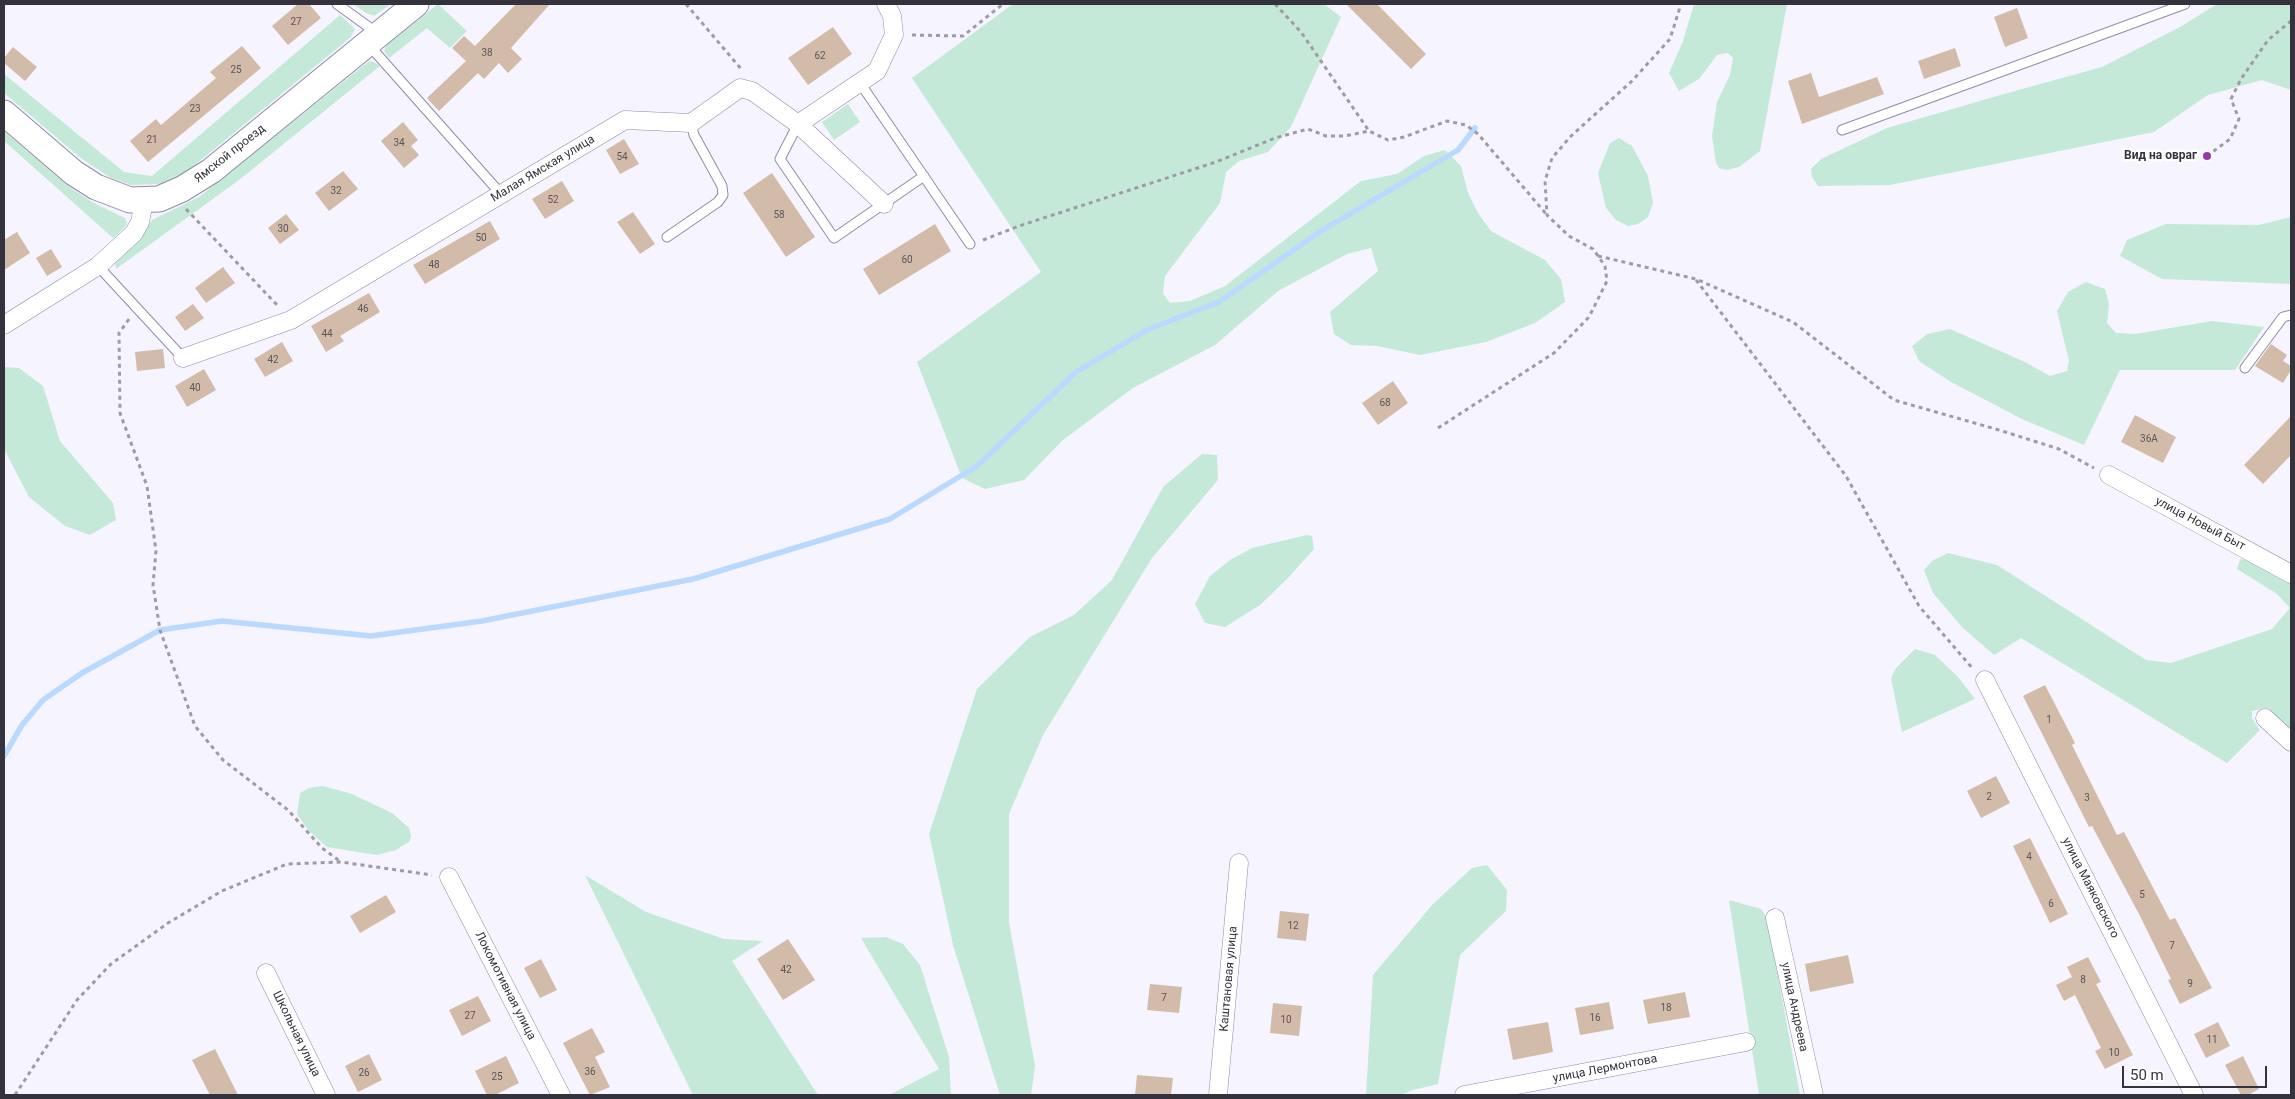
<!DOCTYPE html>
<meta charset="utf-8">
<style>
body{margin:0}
#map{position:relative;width:2295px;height:1099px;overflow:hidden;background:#f5f4ff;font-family:Roboto,sans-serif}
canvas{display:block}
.frame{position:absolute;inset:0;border:5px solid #34333d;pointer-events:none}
.scale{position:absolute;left:2122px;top:1066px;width:145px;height:22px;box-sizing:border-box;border:2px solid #34333d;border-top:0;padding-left:6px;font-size:15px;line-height:18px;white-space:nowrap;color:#34333d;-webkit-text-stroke:4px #fff;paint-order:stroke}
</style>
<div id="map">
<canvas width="2295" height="1099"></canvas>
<div class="frame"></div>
<div class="scale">50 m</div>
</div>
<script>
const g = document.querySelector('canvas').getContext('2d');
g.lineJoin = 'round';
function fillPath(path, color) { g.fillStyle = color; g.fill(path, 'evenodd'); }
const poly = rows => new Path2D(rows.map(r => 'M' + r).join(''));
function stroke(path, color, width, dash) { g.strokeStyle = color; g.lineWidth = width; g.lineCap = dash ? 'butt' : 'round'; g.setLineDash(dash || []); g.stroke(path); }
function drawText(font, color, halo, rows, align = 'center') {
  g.font = font + ' Roboto,sans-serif'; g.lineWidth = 5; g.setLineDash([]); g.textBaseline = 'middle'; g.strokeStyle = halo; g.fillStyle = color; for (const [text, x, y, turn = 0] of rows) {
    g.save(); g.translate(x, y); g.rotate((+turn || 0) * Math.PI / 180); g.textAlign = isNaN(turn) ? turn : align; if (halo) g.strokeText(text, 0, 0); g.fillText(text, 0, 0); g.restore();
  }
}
fillPath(poly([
 [353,4,391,4,374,16,366,13],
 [438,4,467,31,450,48,427,28,389,58,384,51,387,45],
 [1013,4,1324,4,1341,17,1291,127,1268,152,1239,161,1226,172,1220,203,1165,276,1163,293,1170,303,1190,301,1225,286,1361,181,1397,174,1424,156,1445,150,1461,166,1468,193,1478,213,1491,231,1545,260,1561,279,1565,302,1535,323,1486,342,1420,355,1377,346,1351,345,1334,334,1330,312,1378,271,1371,248,1347,254,1278,291,1215,345,1133,388,1063,440,1024,480,985,489,962,478,917,362,1041,272,912,78],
 [1694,4,1787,4,1760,151,1739,167,1727,170,1719,168,1716,163,1712,136,1717,102,1730,75,1733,58,1728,53,1717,55,1699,79,1679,91,1669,73,1683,41],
 [2217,4,2291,4,2291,90,2262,80,2208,95,2154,132,1890,185,1818,186,1812,177,1811,169,1821,159,1887,128,2004,94,2102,67,2180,27],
 [340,15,355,29,351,37,185,173,161,184,131,185,111,178,82,159,4,93,4,74,124,172,152,176],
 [372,61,380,66,239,180,116,269,115,262,118,258,141,238,152,220,199,197,368,62],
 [848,104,860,122,834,140,822,122],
 [4,131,71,188,92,202,125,218,127,224,124,228,113,238,4,141],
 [1619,138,1632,146,1648,176,1653,203,1648,217,1638,224,1628,226,1616,220,1606,208,1598,173,1610,143],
 [2291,217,2291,284,2162,279,2120,256,2127,240,2166,224,2259,225],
 [2086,282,2105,289,2109,304,2107,323,2116,333,2135,334,2212,321,2264,327,2235,370,2120,370,2084,445,2022,419,1951,382,1919,361,1912,346,1927,334,1950,329,2025,362,2050,376,2067,371,2069,361,2057,311,2068,292],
 [4,367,19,368,43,386,60,441,113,503,116,520,90,535,65,526,29,497,4,449],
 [1202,454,1217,455,1218,480,1152,558,1043,735,1009,814,1009,922,1035,1066,1031,1095,1000,1095,953,945,929,834,977,689,1030,637,1074,615,1112,580,1163,487],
 [1307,535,1312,536,1314,549,1288,578,1260,605,1225,627,1205,623,1195,604,1210,576,1230,560,1252,548],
 [1948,553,1997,565,2146,660,2171,663,2272,629,2290,608,2277,594,2237,569,2240,559,2251,560,2291,584,2291,731,2265,708,2252,711,2252,718,2260,730,2227,763,2021,638,1994,655,1962,627,1933,593,1924,570,1932,561],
 [1915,649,1935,655,1958,677,1975,699,1902,732,1891,678,1896,668],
 [323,786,352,794,392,813,409,828,411,835,410,841,396,850,377,855,327,847,309,831,297,814,300,793,309,788],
 [1487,865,1507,890,1506,911,1460,955,1438,1084,1413,1090,1401,1095,1366,1095,1373,975,1433,904,1472,868],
 [585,875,646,912,724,939,763,941,732,961,818,1095,693,1095],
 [1729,900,1761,909,1767,917,1800,1095,1759,1095],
 [886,937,903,944,920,965,949,1057,951,1095,889,1095,939,1069,861,938]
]), '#c5e9d8');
stroke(poly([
 [4,756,22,725,43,700,82,673,160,630,222,621,371,636,482,621,693,579,890,519,977,466,1076,372,1149,329,1219,302,1321,231,1458,150,1475,128]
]), '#bad9fe', 5.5);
fillPath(poly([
 [298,4,309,4,321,18,288,45,272,26],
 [516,4,550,4,511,48,522,59,508,73,499,63,484,79,478,73,439,111,427,98,466,61,452,48,464,36,475,46],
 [1346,4,1377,4,1426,54,1411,69],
 [2017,8,2028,38,2005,47,1994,17],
 [833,27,852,54,808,85,788,58],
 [242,46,261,68,148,162,130,141,156,119,161,125,216,78,210,72],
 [13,47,37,67,25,81,4,63,4,58],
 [1955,48,1961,66,1924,79,1918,61],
 [1811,73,1819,97,1877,77,1884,94,1802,124,1788,81],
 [403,122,418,140,411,146,419,155,404,168,381,141],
 [624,139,639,164,620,174,606,150],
 [343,171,358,189,329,211,315,193],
 [772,173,815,237,786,257,743,193],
 [562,181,574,201,545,219,532,199],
 [633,212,655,244,640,254,617,222],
 [286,214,299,230,280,244,268,228],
 [490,221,500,239,425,284,413,265],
 [935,224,951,251,879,295,863,269],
 [17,232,30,253,4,270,4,240],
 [51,249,62,267,47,276,36,258],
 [223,267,235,283,206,303,195,288],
 [369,293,380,312,340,336,344,341,326,352,311,326],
 [193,304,204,318,185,331,175,317],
 [282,342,293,361,265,377,254,359],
 [2271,344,2287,355,2283,361,2291,366,2291,370,2283,383,2255,366],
 [163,349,165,368,137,371,135,352],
 [204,369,216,390,187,407,175,386],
 [1393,381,1408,403,1378,425,1362,403],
 [2135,415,2176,437,2163,463,2121,442],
 [2291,416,2291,455,2263,484,2244,465],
 [2045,685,2075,743,2072,745,2117,835,2124,832,2170,920,2175,918,2212,988,2180,1004,2168,980,2171,979,2140,916,2092,826,2089,827,2023,696],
 [1996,776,2010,803,1981,818,1967,791],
 [2030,838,2068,914,2050,923,2013,846],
 [386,895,396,912,360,933,350,916],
 [1280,911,1309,914,1306,941,1277,938],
 [788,939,815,980,783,1000,757,959],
 [1848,955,1854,983,1810,992,1805,964],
 [2088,957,2101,982,2096,984,2133,1055,2105,1069,2095,1051,2101,1048,2075,995,2064,1001,2056,985,2072,977,2067,967],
 [541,959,557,990,540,998,524,968],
 [1150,984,1182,987,1179,1013,1147,1010],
 [1685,992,1690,1017,1648,1024,1643,1000],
 [478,996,491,1021,462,1036,449,1010],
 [1609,1002,1614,1029,1580,1035,1575,1008],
 [1273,1003,1302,1006,1299,1036,1270,1033],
 [1548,1022,1553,1052,1513,1060,1507,1029],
 [2218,1022,2230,1046,2206,1058,2194,1034],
 [592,1028,605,1052,595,1057,610,1087,590,1095,563,1043],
 [215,1049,238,1095,210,1095,192,1060],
 [369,1054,382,1080,358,1092,345,1066],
 [506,1056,519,1083,495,1095,487,1095,475,1071],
 [2243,1056,2259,1089,2248,1095,2241,1095,2225,1065],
 [1137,1075,1173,1078,1171,1095,1135,1095]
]), '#d2bba8');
const service = poly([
 [337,4,377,33],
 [368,44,501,194],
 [860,83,970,244],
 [798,124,780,159,834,238,924,176],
 [1842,130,2185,4],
 [667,237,718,202,723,195,722,186,694,135,691,123],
 [98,266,183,358],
 [2245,368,2283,317,2291,315]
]);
const minor = poly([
 [798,124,877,71,894,35,892,16,886,4],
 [4,325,98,266,134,233,140,222,144,201],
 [183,358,291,320,625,120,691,123,740,88,752,91,798,124,884,204],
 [2109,475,2291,574],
 [1985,680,2194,1095],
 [2265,718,2291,742],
 [449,877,561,1095],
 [1775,918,1814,1095],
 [266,973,326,1095],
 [1218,1095,1239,863],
 [1464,1095,1746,1042]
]);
const secondary = poly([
 [4,113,74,173,96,187,130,200,159,199,182,189,211,171,416,4]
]);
stroke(service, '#8f8ca5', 11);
stroke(minor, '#8f8ca5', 19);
stroke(secondary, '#8f8ca5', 27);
stroke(poly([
 [686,4,742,70],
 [1275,4,1301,32,1369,131],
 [912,35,963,36,1003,4],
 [2207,156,2230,139,2239,119,2231,99,2241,79,2268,40,2291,21],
 [186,209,278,306],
 [983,240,1019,226,1216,162,1275,138,1308,129,1326,136,1345,136,1369,131,1388,140,1404,137,1447,121,1466,125,1478,134,1547,215],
 [1598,256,1696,279,1793,322,1894,400,1999,430,2059,449,2094,468],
 [1696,280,1846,476,1919,606,1973,669],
 [129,319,119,333,120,413,147,486,156,551,153,585,160,630,195,726,223,760,288,810,322,848,341,862],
 [1438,428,1554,353,1589,317,1607,281,1605,266,1593,249,1569,236,1547,215,1545,181,1552,158,1571,136,1632,81,1670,39,1681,4],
 [15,1095,77,1000,111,964,168,923,222,891,287,864,341,862,432,875]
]), '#9d9ca6', 3, [4, 4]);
stroke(service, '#fff', 9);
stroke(minor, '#fff', 18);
stroke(secondary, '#fff', 25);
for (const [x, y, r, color] of [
 [2207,156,5,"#943aa6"]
]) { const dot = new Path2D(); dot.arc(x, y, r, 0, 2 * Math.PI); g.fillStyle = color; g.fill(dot); stroke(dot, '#fff', 2); }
drawText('10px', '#5c5558', null, [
 ["27",296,22],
 ["38",487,53],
 ["62",820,56],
 ["25",236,70],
 ["23",195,109],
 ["21",152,140],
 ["34",399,143],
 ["54",622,157],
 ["32",336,191],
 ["52",553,200],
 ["58",779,215],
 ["30",283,229],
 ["50",481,238],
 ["60",907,260],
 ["48",434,265],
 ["46",363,309],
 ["44",327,334],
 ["42",273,360],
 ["40",195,388],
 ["68",1385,403],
 ["36А",2149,439],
 ["1",2049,720],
 ["2",1989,797],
 ["3",2087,798],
 ["4",2029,857],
 ["5",2142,895],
 ["6",2051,904],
 ["12",1293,926],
 ["7",2172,946],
 ["42",786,970],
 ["8",2083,980],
 ["9",2190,984],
 ["7",1164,998],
 ["18",1666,1008],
 ["27",470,1016],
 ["16",1595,1018],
 ["10",1286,1020],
 ["11",2212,1040],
 ["10",2114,1053],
 ["36",590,1072],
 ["26",364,1073],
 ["25",497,1077]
]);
drawText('12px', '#34333d', '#fff', [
 ["Ямской проезд",230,154,-38],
 ["Малая Ямская улица",543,169,-31],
 ["улица Новый Быт",2200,524,28],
 ["улица Маяковского",2090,888,63],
 ["Каштановая улица",1229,979,-85],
 ["Локомотивная улица",505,986,63],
 ["улица Андреева",1794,1007,78],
 ["Школьная улица",296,1034,64],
 ["улица Лермонтова",1605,1069,-11]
]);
drawText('bold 12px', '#34333d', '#fff', [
 ["Вид на овраг",2197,156]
], 'right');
</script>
